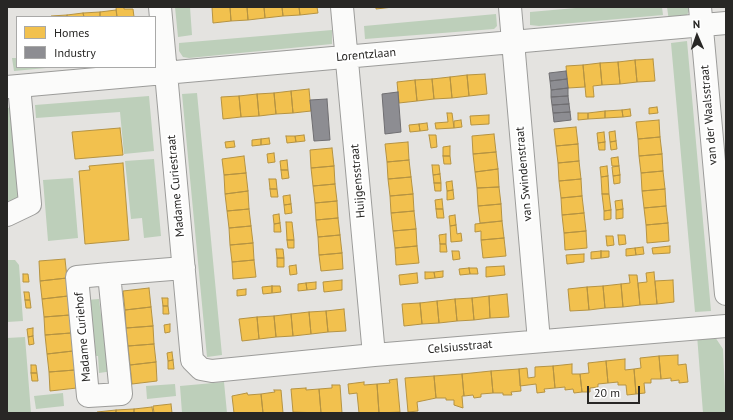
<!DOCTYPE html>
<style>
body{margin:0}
#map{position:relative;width:733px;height:420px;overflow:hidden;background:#e4e3e0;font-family:"PT Sans",sans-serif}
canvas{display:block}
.frame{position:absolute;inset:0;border:8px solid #282725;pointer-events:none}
.legend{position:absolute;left:16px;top:16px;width:140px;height:52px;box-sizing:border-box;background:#fff;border:1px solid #a9a9a8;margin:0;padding:5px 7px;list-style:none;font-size:12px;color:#282725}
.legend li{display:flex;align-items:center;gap:8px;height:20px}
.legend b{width:20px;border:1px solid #a9a9a8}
.north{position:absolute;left:677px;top:16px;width:40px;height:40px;-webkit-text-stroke:3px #fff;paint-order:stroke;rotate:358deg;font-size:11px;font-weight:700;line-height:16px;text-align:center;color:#282725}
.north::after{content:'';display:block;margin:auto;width:14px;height:18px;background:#282725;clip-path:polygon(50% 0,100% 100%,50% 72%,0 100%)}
.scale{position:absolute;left:587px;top:386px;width:53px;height:18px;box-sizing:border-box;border:2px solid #282725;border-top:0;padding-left:5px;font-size:12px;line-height:14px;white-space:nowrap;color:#282725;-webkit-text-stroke:3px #fff;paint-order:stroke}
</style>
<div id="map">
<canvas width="733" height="420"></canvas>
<div class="frame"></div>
<ul class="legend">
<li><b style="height:11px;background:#f2c14e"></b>Homes</li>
<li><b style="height:11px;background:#8d8d92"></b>Industry</li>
</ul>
<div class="north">N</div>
<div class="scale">20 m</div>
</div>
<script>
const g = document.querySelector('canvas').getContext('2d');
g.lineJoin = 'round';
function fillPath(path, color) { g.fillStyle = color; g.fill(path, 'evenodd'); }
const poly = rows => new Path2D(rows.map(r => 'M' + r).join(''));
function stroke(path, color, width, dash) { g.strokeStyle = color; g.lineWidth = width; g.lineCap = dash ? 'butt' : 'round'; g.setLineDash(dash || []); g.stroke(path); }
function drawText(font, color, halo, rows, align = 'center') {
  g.font = font + ' "PT Sans",sans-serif'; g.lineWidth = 4; g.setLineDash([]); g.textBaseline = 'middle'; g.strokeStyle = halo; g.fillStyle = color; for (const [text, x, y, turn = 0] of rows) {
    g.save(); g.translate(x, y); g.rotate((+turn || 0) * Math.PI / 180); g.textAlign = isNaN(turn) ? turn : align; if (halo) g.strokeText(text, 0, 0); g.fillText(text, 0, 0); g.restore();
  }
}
fillPath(poly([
 [175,7,190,7,192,35,178,37],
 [587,7,662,7,663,15,539,26,530,25,530,12],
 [667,7,691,7,686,17,669,21],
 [496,14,497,26,494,29,365,39,364,26],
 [332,30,332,44,189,58,183,57,179,51,179,43],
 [687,41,711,311,695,312,671,43],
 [12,58,17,58,17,67,57,67,14,71],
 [197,93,222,355,207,357,182,94],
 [149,96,154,151,124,154,120,112,36,118,35,105],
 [15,107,23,196,7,204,7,108],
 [154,159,161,236,144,238,142,218,131,219,125,161],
 [73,178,78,238,48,241,43,180],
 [7,260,15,260,19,265,23,321,7,322],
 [99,299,101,315,107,315,113,371,99,373,98,356,92,356,86,300],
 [697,335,715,337,723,349,726,413,703,413],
 [25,337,31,413,7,413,7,338],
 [224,382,227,413,182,413,180,386],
 [175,384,176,396,147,399,146,386],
 [63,393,64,406,36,409,34,396]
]), '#bdcfba');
const homes = poly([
 [116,7,124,7,124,9,133,9,134,17,117,17,116,7],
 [212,7,230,7,231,21,213,23,212,7],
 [230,7,247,7,248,20,231,21,230,7],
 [247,7,264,7,265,18,248,20,247,7],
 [264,7,282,7,283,16,265,18,264,7],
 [282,7,299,7,300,15,283,16,282,7],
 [299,7,317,7,318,13,300,15,299,7],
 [376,7,393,7,376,9,376,7],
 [116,10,117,17,100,17,100,12,116,10],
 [100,12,100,17,84,17,83,13,100,12],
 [83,13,84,17,67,17,67,15,83,13],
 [67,15,67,17,51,17,51,16,67,15],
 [653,59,655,81,637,82,635,60,653,59],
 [635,60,637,82,620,84,618,62,635,60],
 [618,62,620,84,602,85,600,63,618,62],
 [600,63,602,85,593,86,594,97,586,97,583,65,600,63],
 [583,65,585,87,568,88,566,66,583,65],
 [485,74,487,94,469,96,467,75,485,74],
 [467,75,469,96,452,98,450,77,467,75],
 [450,77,452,98,434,99,432,79,450,77],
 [432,79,434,99,417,101,415,80,432,79],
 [415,80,417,101,399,103,397,82,415,80],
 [309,89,311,111,293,113,291,91,309,89],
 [291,91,293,113,276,114,274,93,291,91],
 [274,93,276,114,259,116,257,94,274,93],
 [257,94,259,116,241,117,239,96,257,94],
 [239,96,241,117,223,119,221,97,239,96],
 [657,107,658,113,649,114,649,108,657,107],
 [630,109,631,116,623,117,622,110,630,109],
 [622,110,623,117,605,118,605,111,622,110],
 [605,111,605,118,588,119,588,113,605,111],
 [447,113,452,113,454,128,436,129,435,123,448,122,447,113],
 [578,113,588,113,588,119,578,120,578,113],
 [489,115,489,124,471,125,470,116,489,115],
 [461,120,462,127,454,128,454,121,461,120],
 [659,120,660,137,638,139,636,122,659,120],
 [427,123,428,130,420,131,419,124,427,123],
 [419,124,420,131,410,132,409,125,419,124],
 [576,127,578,144,556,146,554,129,576,127],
 [120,128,123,155,75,159,72,132,120,128],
 [615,131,616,141,610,142,609,132,615,131],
 [604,132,605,142,598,143,597,133,604,132],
 [494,134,496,152,473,154,472,136,494,134],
 [304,135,305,141,296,142,295,136,304,135],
 [429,135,436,135,437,147,431,148,429,135],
 [286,136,295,136,296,142,287,143,286,136],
 [660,137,662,154,639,156,638,139,660,137],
 [269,138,270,144,261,145,261,139,269,138],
 [261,139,261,145,252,146,252,140,261,139],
 [234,141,235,147,226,148,225,142,234,141],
 [616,141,617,149,611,150,610,142,616,141],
 [408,142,409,160,387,162,385,144,408,142],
 [605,142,605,150,599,150,598,143,605,142],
 [578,144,579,161,558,163,556,146,578,144],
 [450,146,450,156,443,156,443,147,450,146],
 [332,148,334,166,311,168,310,150,332,148],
 [496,152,498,169,475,172,473,154,496,152],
 [274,153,275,162,268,163,267,154,274,153],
 [662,154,663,171,641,173,639,156,662,154],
 [244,156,246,173,224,175,222,159,244,156],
 [443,156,450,156,451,164,444,164,443,156],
 [618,157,619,166,612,166,611,158,618,157],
 [287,160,288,170,281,170,280,161,287,160],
 [409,160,411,177,388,179,387,162,409,160],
 [579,161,581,179,559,181,558,163,579,161],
 [123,163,129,240,85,244,79,171,90,170,89,166,123,163],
 [432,165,439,165,440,174,433,175,432,165],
 [334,166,335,184,313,186,311,168,334,166],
 [607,166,608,176,601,177,600,167,607,166],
 [619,166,620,175,613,176,612,167,619,166],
 [498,169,499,187,477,188,475,172,498,169],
 [281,170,288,170,289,178,282,179,281,170],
 [663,171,665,189,642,191,641,173,663,171],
 [246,173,248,191,225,194,224,175,246,173],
 [440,174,441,183,434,183,433,175,440,174],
 [620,175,620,183,614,184,613,176,620,175],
 [608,176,609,194,602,194,601,177,608,176],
 [411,177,413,194,390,196,388,179,411,177],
 [269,179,276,179,277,189,270,189,269,179],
 [581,179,582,196,561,198,559,181,581,179],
 [452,181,453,190,447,191,446,182,452,181],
 [434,183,441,183,441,191,435,191,434,183],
 [335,184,337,201,315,203,313,186,335,184],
 [499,187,501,204,478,206,477,188,499,187],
 [270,189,277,189,278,197,271,197,270,189],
 [665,189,666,206,644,208,642,191,665,189],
 [453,190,454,199,447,200,447,191,453,190],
 [248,191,249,209,227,211,225,194,248,191],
 [413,194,414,211,391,213,390,196,413,194],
 [602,194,609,194,611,210,604,211,602,194],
 [290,195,291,204,284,205,283,196,290,195],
 [582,196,584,213,562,215,561,198,582,196],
 [442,199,443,209,436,209,435,200,442,199],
 [622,200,623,209,616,210,615,201,622,200],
 [337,201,338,218,316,220,315,203,337,201],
 [291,204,292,213,285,214,284,205,291,204],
 [501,204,502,221,480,223,478,206,501,204],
 [666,206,668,223,646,225,644,208,666,206],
 [249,209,251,226,229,228,227,211,249,209],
 [436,209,443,209,444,218,437,218,436,209],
 [623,209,623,218,616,219,616,210,623,209],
 [611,210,611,219,604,220,604,211,611,210],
 [414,211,416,229,393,231,391,213,414,211],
 [584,213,586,231,564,233,562,215,584,213],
 [279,214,280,223,274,224,273,215,279,214],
 [455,215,456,225,450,226,449,216,455,215],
 [338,218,340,235,318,237,316,220,338,218],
 [502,221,504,238,481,240,481,231,475,232,475,224,502,221],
 [286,222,292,222,294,240,287,240,286,222],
 [280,223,281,232,274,232,274,224,280,223],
 [668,223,669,241,647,243,646,225,668,223],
 [456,225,457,234,461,233,462,241,451,242,450,226,456,225],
 [251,226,253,243,230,245,229,228,251,226],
 [416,229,417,246,395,248,393,231,416,229],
 [586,231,587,248,565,250,564,233,586,231],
 [446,234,446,244,440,244,439,235,446,234],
 [340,235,342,253,319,255,318,237,340,235],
 [618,235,625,235,626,244,619,245,618,235],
 [606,236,613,236,614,245,607,246,606,236],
 [504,238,506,256,483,258,481,240,504,238],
 [287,240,294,240,294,248,288,248,287,240],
 [253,243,254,260,232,262,230,245,253,243],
 [440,244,446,244,447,252,440,252,440,244],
 [417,246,419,263,396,265,395,248,417,246],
 [670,246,670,253,653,254,652,248,670,246],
 [643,247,644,254,636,255,635,248,643,247],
 [635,248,636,255,626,256,626,249,635,248],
 [276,249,283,249,284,258,277,258,276,249],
 [452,251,459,251,460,259,453,260,452,251],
 [601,251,601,258,591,259,591,252,601,251],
 [601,251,609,251,609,257,601,258,601,251],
 [342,253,343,269,321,271,319,255,342,253],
 [584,254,584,262,567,264,566,255,584,254],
 [277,258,284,258,284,267,277,267,277,258],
 [65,259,67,278,40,281,39,261,65,259],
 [254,260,256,277,233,279,232,262,254,260],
 [296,265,297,274,290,275,289,266,296,265],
 [504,266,505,275,486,277,486,267,504,266],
 [469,268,477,268,478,274,470,274,469,268],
 [469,268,470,274,460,275,459,269,469,268],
 [443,271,443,277,435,278,434,272,443,271],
 [425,272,434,272,435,278,425,279,425,272],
 [654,272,657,304,640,305,638,283,647,282,646,273,654,272],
 [417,273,418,283,400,285,399,275,417,273],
 [23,274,28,274,29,282,23,282,23,274],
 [629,275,637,275,640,305,623,307,621,284,630,283,629,275],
 [67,278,68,296,42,299,40,281,67,278],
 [342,280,342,290,324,292,323,282,342,280],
 [673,280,674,302,657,304,655,281,673,280],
 [316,282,316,289,307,290,306,283,316,282],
 [306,283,307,290,298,291,298,284,306,283],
 [621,284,623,307,605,308,603,286,621,284],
 [272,286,272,293,263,294,262,287,272,286],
 [272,286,280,286,281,292,272,293,272,286],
 [603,286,605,308,589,310,587,287,603,286],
 [587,287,589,310,570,311,568,289,587,287],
 [149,288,151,307,125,310,123,291,149,288],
 [246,289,246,295,237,296,237,290,246,289],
 [24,292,29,292,30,300,25,300,24,292],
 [507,294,509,317,490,318,489,296,507,294],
 [68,296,70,315,44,317,42,299,68,296],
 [489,296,490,318,474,320,472,298,489,296],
 [162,298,168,298,168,306,163,306,162,298],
 [472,298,474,320,457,321,455,299,472,298],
 [455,299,457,321,439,323,437,301,455,299],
 [25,300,30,300,31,308,26,308,25,300],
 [437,301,439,323,422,324,420,303,437,301],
 [420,303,422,324,404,326,402,304,420,303],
 [163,306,168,306,169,314,163,314,163,306],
 [151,307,153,326,126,328,125,310,151,307],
 [344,309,346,331,328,332,326,311,344,309],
 [326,311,328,332,311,334,309,312,326,311],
 [309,312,311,334,293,336,291,314,309,312],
 [291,314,293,336,276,337,274,316,291,314],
 [70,315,71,333,45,335,44,317,70,315],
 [274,316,276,337,259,339,257,317,274,316],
 [257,317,259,339,242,341,239,319,257,317],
 [170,324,170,332,165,333,164,325,170,324],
 [153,326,154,344,128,346,126,328,153,326],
 [33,328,33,336,28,337,27,329,33,328],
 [71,333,73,351,47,354,45,335,71,333],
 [33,336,34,344,29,345,28,337,33,336],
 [154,344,156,362,130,365,128,346,154,344],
 [73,351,75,370,49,372,47,354,73,351],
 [172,352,173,360,168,361,167,353,172,352],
 [678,355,678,365,686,364,688,382,679,383,679,380,671,381,671,378,661,379,659,356,678,355],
 [659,356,661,379,651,379,651,383,644,383,645,393,636,394,634,369,641,368,640,358,659,356],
 [625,359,625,370,634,369,636,394,627,395,626,385,618,385,618,382,608,383,606,361,625,359],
 [173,360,174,369,168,369,168,361,173,360],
 [606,361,608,383,598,384,598,387,590,388,590,392,582,392,580,374,589,373,588,363,606,361],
 [156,362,157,381,132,384,130,365,156,362],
 [572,364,572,374,580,374,582,392,574,393,573,389,565,390,565,387,555,388,553,366,572,364],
 [31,365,36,365,37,373,31,373,31,365],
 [553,366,555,388,544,389,545,392,537,393,536,384,520,386,519,369,527,368,528,378,535,377,535,367,553,366],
 [519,369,521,391,511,392,512,395,503,395,503,393,493,393,491,371,519,369],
 [75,370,77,388,50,391,49,372,75,370],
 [491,371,493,393,481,394,481,397,474,398,473,395,464,396,462,374,491,371],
 [31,373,37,373,38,381,32,381,31,373],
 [462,374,464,396,462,396,463,408,454,405,454,400,446,400,446,398,436,398,434,376,462,374],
 [434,376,436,398,417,402,418,411,408,412,405,378,434,376],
 [397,379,400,412,379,413,377,384,390,383,389,380,397,379],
 [364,382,364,385,377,384,379,413,359,413,357,393,349,394,348,384,364,382],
 [332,385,340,385,342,413,321,413,319,389,332,388,332,385],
 [306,388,306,390,319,389,321,413,293,412,291,389,306,388],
 [274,390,281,390,283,413,263,413,261,394,275,392,274,390],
 [247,393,248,395,261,394,263,413,234,413,232,396,247,393],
 [171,404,172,413,154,413,153,406,171,404],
 [152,407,153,413,134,413,134,409,152,407],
 [134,409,134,413,116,413,116,410,134,409],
 [116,410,116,413,97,413,97,412,116,410]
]);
fillPath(homes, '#f2c14e');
stroke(homes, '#b59342', 1);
const industry = poly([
 [566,71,567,79,550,81,549,73,566,71],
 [567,79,568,88,551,90,550,81,567,79],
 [568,88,568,96,551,97,551,90,568,88],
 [398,92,401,132,385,134,382,94,398,92],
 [568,96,569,104,552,105,551,97,568,96],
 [327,99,330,140,314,141,310,100,327,99],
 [569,104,570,112,553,113,552,105,569,104],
 [570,112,571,120,554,122,553,113,570,112]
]);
fillPath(industry, '#8d8d92');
stroke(industry, '#6f6e71', 1);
const minor = poly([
 [160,7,192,360,201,369,212,371,374,355,726,326],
 [342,7,374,355],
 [510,7,539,341],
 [700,7,726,294],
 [7,87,726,23],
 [7,215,30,204,19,86],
 [109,274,121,394,88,396,77,277,109,274,184,268]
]);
stroke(minor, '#9c9c9a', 24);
stroke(minor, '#fbfbfa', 22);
drawText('12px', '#282725', '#fff', [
 ["Lorentzlaan",366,55,-5],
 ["van der Waalsstraat",709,115,-95],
 ["van Swindenstraat",524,174,-95],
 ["Huijgensstraat",358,181,-95],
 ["Madame Curiestraat",176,186,-95],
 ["Madame Curiehof",83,337,-95],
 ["Celsiusstraat",460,347,-5]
]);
</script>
